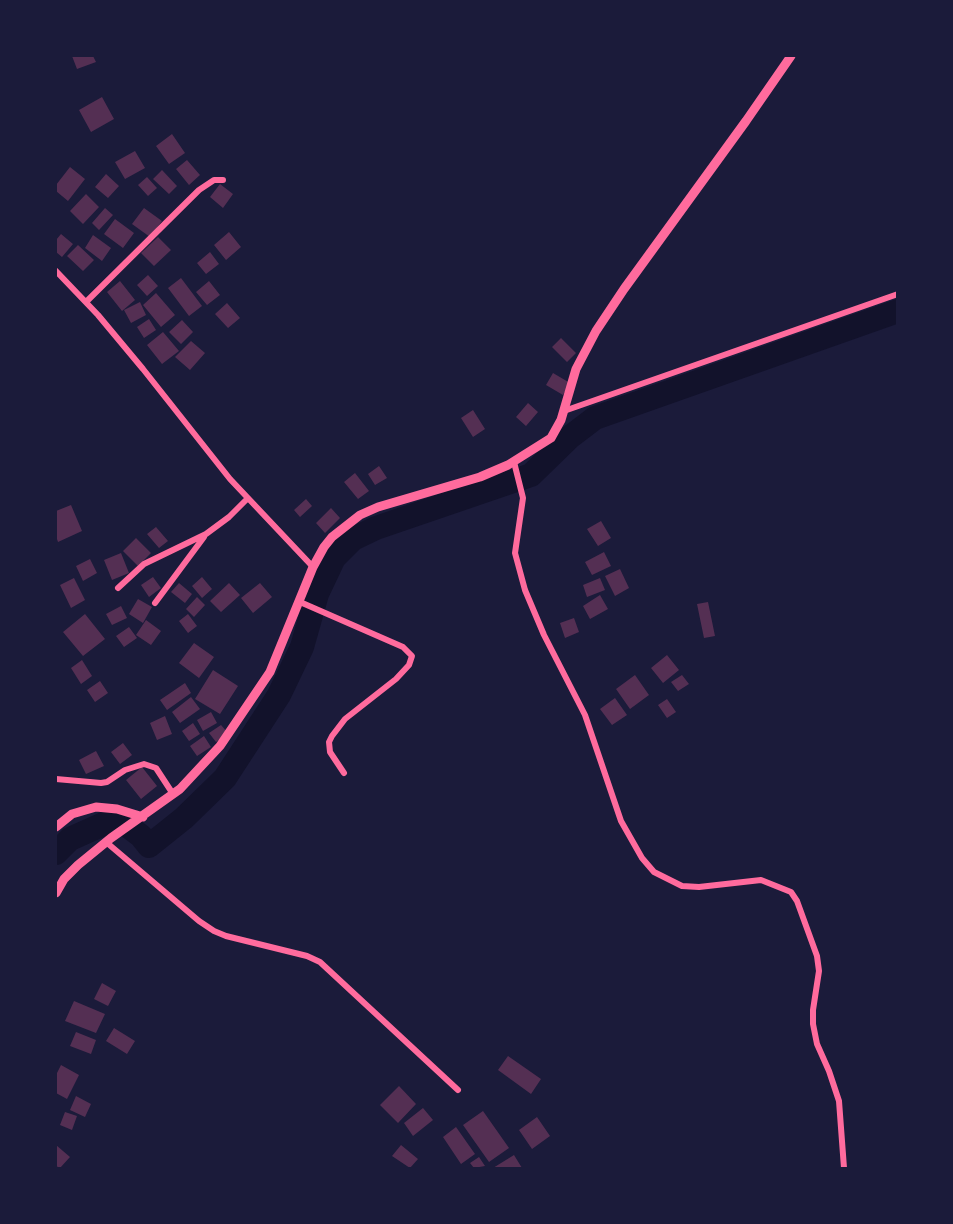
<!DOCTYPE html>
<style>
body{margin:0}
#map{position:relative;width:953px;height:1224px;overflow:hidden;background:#1b1b3a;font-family:Cabin,sans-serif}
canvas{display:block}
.frame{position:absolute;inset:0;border:57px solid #1b1b3a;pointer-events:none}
</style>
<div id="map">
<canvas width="953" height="1224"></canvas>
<div class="frame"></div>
</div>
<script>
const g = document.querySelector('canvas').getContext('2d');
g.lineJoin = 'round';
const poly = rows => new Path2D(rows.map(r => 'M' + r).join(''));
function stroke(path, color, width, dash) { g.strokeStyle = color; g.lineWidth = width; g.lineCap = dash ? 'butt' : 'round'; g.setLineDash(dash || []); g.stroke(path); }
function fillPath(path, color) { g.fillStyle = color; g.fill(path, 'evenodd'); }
stroke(poly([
 [56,853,70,839,117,818,141,836,149,846,184,818,225,778,279,695,302,647,317,594,334,558,353,539,376,528,531,475,570,437,595,418,898,311]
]), '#12122b', 24);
fillPath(poly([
 [72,56,93,56,96,62,77,69],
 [102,97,114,119,91,132,79,110],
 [172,134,185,153,169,164,156,146],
 [135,151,145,168,125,179,115,162],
 [187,160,200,175,189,185,176,169],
 [70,167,85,179,68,201,56,191,56,185],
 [162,170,177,186,169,194,153,179],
 [106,174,119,186,108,198,95,187],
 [147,177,157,188,148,196,138,185],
 [220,184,233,194,223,208,210,197],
 [86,194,99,207,83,224,70,211],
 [105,208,113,215,99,230,92,223],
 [144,208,162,221,150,237,132,224],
 [115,219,134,233,123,248,104,234],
 [229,232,241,247,226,260,214,245],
 [61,234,73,244,62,257,56,252,56,240],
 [93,235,111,248,102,261,85,248],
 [158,237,171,250,154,266,141,253],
 [78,245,94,260,83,271,67,256],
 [210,252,219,264,206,274,197,263],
 [148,275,158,286,147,296,137,285],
 [181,278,202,306,189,316,168,288],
 [120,281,135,300,122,311,107,292],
 [209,281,220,295,207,305,196,292],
 [156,293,175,315,161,327,143,305],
 [140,302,146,315,131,323,124,310],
 [227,303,240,318,228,328,215,314],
 [149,319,156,330,144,338,137,327],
 [182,320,193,332,181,344,169,332],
 [163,332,179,351,162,364,147,345],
 [561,338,576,353,567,362,552,347],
 [191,341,205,353,190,370,175,357],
 [553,373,570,383,563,395,546,385],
 [528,403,538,412,526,426,516,417],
 [473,410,485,429,473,437,461,418],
 [379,466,387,478,375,485,368,474],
 [355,473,369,491,358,499,344,482],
 [306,499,312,506,300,517,294,510],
 [71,505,82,531,58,542,56,536,56,511],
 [331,508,340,518,325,533,316,523],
 [601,521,611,538,598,546,587,529],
 [156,527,168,541,159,548,147,534],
 [136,538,151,553,138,566,123,551],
 [604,552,611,566,592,575,585,562],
 [121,553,129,573,112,580,104,560],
 [90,559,97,573,83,581,76,566],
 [620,569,629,588,615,596,605,576],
 [153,577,161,588,149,597,141,585],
 [202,577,212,589,202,598,192,586],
 [74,578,85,600,71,608,60,585],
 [600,578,605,590,587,597,583,585],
 [179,583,192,594,185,603,171,592],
 [229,583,240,595,221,612,210,601],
 [260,583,272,597,253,613,241,598],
 [600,595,608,609,590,619,583,606],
 [197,597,205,605,194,617,186,609],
 [138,599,152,607,143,623,129,614],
 [708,602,715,636,704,638,697,604],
 [121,606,127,618,112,625,106,614],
 [85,614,105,639,83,656,63,632],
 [188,614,197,626,188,633,179,621],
 [574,618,579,632,565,638,560,623],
 [146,620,161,631,151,645,136,635],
 [129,627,137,638,124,647,116,636],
 [194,643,214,657,199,678,179,663],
 [667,655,679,670,663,683,651,668],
 [82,660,92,676,81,684,71,668],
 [213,670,238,686,220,714,195,699],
 [635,675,649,695,630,709,616,689],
 [682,675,689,684,678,691,671,682],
 [100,681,108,693,95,702,87,690],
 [185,683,191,693,167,710,160,700],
 [191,697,200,709,180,723,172,712],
 [615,698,627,715,612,725,600,709],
 [667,699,676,712,667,718,658,705],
 [211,712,217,723,203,731,197,720],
 [165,716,172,734,157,740,150,723],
 [193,723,200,734,189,741,182,731],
 [221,725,228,733,216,742,209,733],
 [204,736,211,747,197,756,190,746],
 [123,743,132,755,120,764,111,752],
 [96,751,104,766,86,774,79,760],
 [142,767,157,786,141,799,126,780],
 [102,983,116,991,108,1006,94,999],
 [74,1001,105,1014,96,1033,65,1021],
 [114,1028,135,1041,127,1054,106,1041],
 [76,1032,96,1040,91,1054,70,1046],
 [508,1056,541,1079,531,1094,498,1070],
 [61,1065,79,1075,67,1099,56,1093,56,1075],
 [399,1086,416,1104,398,1123,380,1105],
 [76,1096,91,1104,85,1117,70,1110],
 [423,1108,433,1120,413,1136,404,1123],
 [483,1111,509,1148,489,1162,463,1125],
 [65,1112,77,1116,72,1130,60,1125],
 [537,1117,550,1136,532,1149,519,1130],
 [456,1127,475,1154,461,1164,443,1137],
 [56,1145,70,1157,60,1168,56,1166],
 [401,1145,418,1159,410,1168,392,1156],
 [514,1155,522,1168,493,1168],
 [479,1157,485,1166,474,1168,470,1163]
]), '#542f53');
stroke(poly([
 [56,271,98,315,143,369,230,479,313,567],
 [86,302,199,190,214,180,223,180],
 [564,411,898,294],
 [514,462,523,498,515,553,525,590,544,635,585,715,621,821,642,858,654,872,682,886,699,887,761,880,791,892,797,901,817,956,819,971,813,1010,813,1024,817,1044,829,1071,839,1101,844,1168],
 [118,588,144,564,206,534,229,517,248,498],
 [300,602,403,647,412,656,409,665,396,679,345,719,332,736,329,742,330,752,344,773],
 [155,603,204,537],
 [56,779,101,783,107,782,125,770,144,764,156,768,173,794],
 [106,842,199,921,214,931,226,936,307,956,320,962,458,1090]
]), '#ff6b9d', 6);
stroke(poly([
 [56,827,72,814,96,807,117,809,143,817],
 [56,893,64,879,78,865,111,838,180,789,220,746,270,672,313,567,324,547,332,537,360,515,378,507,480,477,508,465,551,438,561,420,576,369,596,331,624,289,746,121,791,56]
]), '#ff6b9d', 9);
</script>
